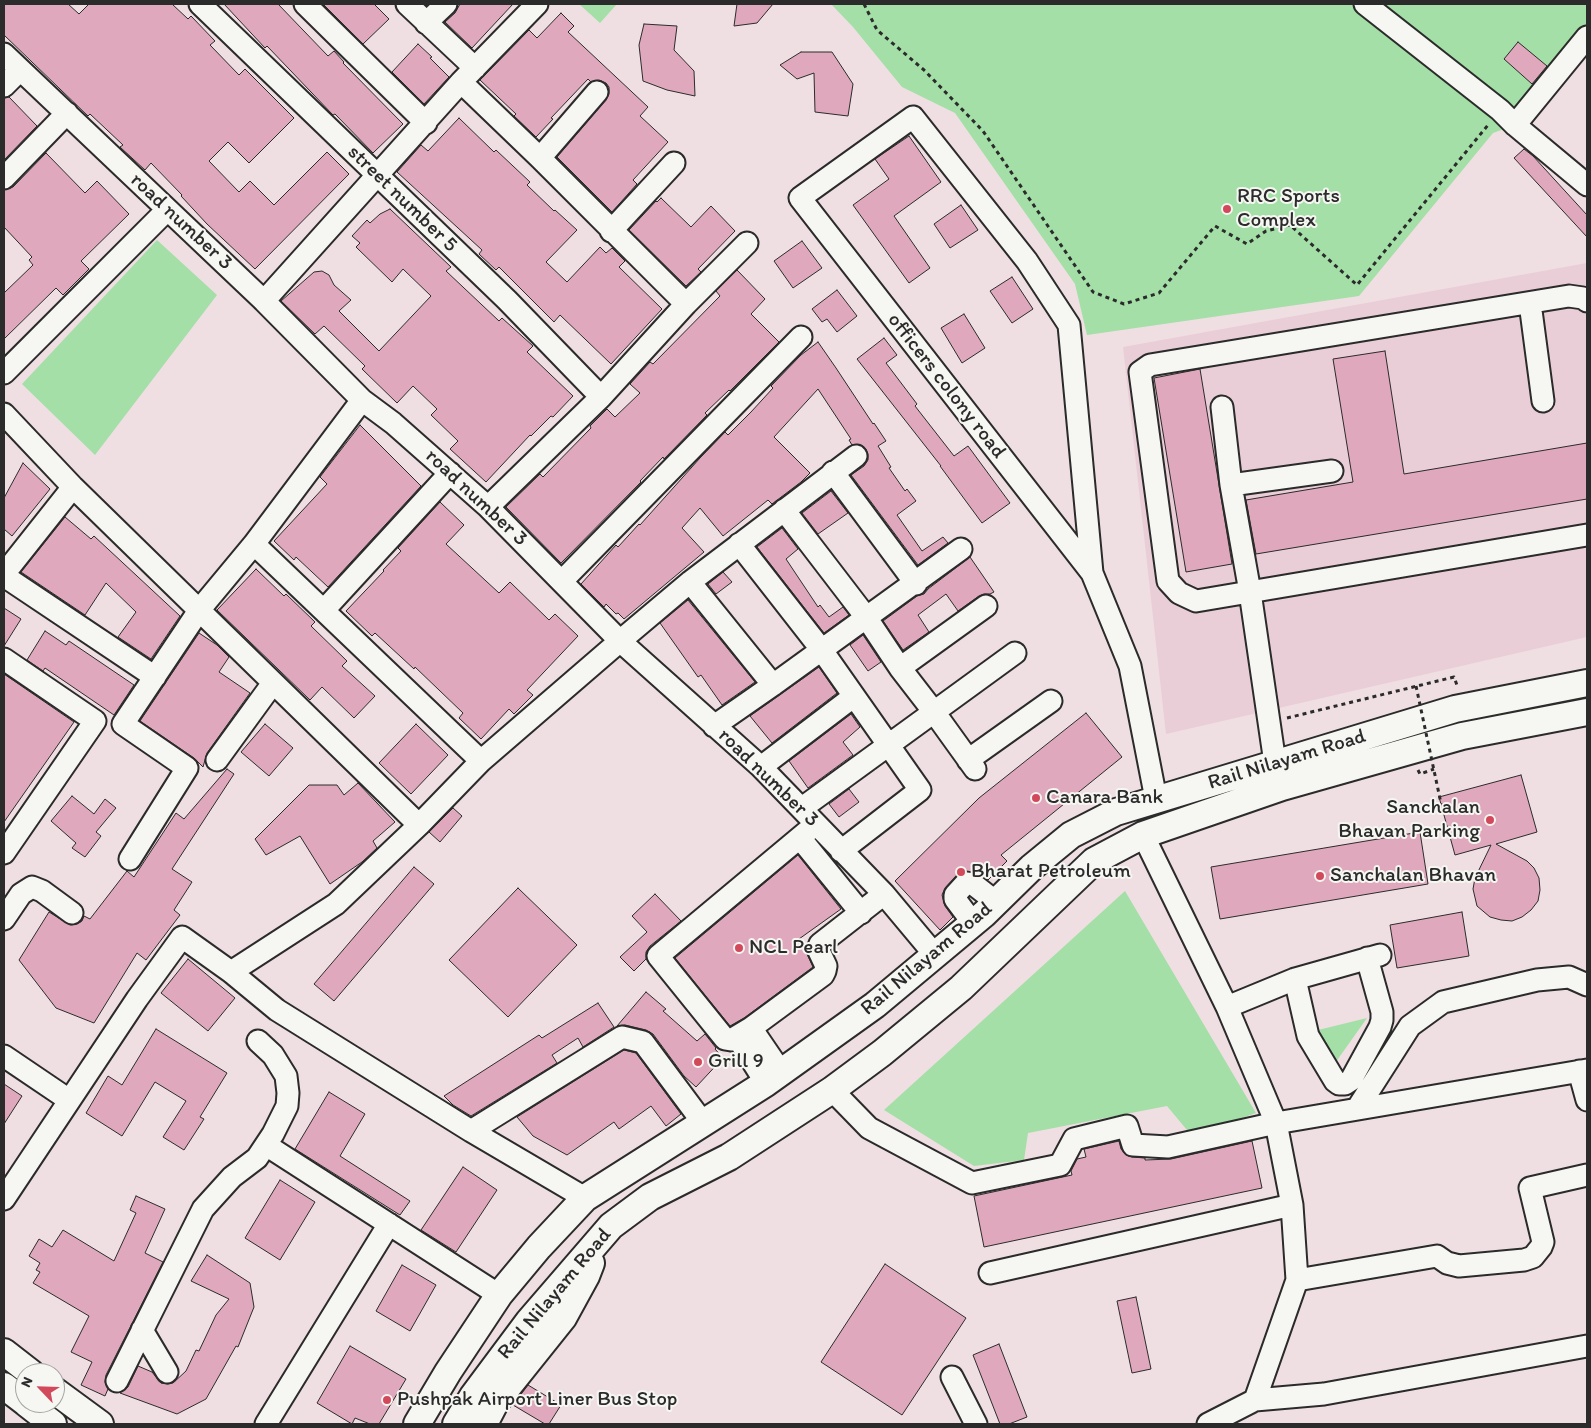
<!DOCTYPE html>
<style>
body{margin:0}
#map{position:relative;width:1591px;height:1428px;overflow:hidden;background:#efdfe2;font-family:Itim,sans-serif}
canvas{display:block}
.frame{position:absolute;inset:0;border:5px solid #2b2b2b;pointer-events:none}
.north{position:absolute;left:15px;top:1363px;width:50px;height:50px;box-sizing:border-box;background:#f6f6f2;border:1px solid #a5a5a2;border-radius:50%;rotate:294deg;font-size:14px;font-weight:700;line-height:20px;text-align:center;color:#2b2b2b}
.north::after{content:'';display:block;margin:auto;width:18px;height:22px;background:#d1495b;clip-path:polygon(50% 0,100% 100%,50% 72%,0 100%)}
</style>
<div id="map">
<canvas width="1591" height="1428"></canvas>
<div class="frame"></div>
<div class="north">N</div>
</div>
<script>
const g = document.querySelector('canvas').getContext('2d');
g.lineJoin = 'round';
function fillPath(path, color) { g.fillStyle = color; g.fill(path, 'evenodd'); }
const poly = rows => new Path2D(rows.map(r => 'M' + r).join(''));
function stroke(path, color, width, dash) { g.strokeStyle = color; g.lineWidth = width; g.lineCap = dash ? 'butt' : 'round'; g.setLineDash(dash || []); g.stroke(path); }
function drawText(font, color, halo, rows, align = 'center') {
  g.font = font + ' Itim,sans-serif'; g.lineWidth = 4; g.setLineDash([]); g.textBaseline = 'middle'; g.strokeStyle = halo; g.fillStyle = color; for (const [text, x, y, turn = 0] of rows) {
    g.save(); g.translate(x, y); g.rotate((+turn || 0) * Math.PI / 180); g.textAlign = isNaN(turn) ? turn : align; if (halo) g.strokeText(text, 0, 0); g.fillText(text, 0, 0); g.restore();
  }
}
fillPath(poly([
 [1587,263,1587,637,1166,734,1123,347]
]), '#eaced7');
fillPath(poly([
 [579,4,617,4,600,23],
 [831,4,1587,4,1587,55,1535,114,1515,125,1493,133,1359,296,1087,335,1075,284,955,113,902,87,853,27],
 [157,240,217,295,95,455,22,384],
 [1125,891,1256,1113,1192,1136,1167,1106,1028,1133,1024,1160,974,1166,884,1110],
 [1367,1018,1333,1066,1310,1032]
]), '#a3dfa6');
const building = poly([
 [4,4,68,4,79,14,89,4,172,4,188,19,191,16,215,41,210,45,239,75,245,69,294,118,249,163,228,142,209,161,239,192,250,181,274,205,327,152,349,174,255,269,207,224,181,196,182,195,151,163,145,170,120,147,123,145,90,114,88,116,4,35,4,4],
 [224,4,278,4,328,56,334,51,344,62,343,63,403,124,373,153,335,114,333,115,267,46,265,48,224,4],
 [323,4,374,4,389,19,363,44,323,4],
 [460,4,513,4,472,48,445,22,455,13,460,4],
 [737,4,773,4,757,23,734,26,737,4],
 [561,13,574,26,568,32,648,107,640,116,668,142,633,180,637,184,612,212,557,157,606,100,609,94,609,87,606,83,599,80,591,82,588,79,551,118,553,119,536,137,514,116,516,114,480,80,529,30,537,38,561,13],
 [644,24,677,26,674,50,694,71,695,96,667,90,643,81,639,45,644,24],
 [1518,42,1547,66,1532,84,1504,59,1518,42],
 [418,44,432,57,430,58,449,77,424,104,392,72,418,44],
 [801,52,832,52,853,84,848,116,815,112,814,73,797,79,780,65,801,52],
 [9,97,37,126,4,160,4,98,9,97],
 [459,118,494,152,496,150,530,182,527,185,554,211,555,210,577,230,546,262,567,282,600,247,606,253,612,248,625,261,619,267,662,309,611,364,560,315,554,322,499,267,496,270,479,254,482,250,397,172,421,145,428,151,459,118],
 [909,136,941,182,894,216,930,268,909,283,853,205,889,179,875,159,909,136],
 [1524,149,1533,156,1587,215,1587,237,1514,158,1524,149],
 [46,153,85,193,97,181,129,214,81,261,89,269,63,295,56,288,4,339,4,293,33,265,29,260,32,257,4,227,4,190,13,187,46,153],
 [661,198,691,227,711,206,735,231,698,269,701,272,686,286,629,230,656,201,657,202,661,198],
 [961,205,978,230,950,248,934,224,961,205],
 [390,209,451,267,446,271,499,321,502,318,533,346,527,352,573,396,553,417,551,416,531,436,530,435,486,482,450,449,458,441,431,415,437,409,413,386,397,403,362,369,365,366,324,326,315,334,281,301,314,272,322,271,329,275,334,285,351,300,339,311,379,351,431,296,403,269,392,282,356,247,360,243,352,236,367,220,370,223,380,214,390,209],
 [802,241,822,268,793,288,774,261,802,241],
 [737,270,765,299,751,314,779,342,730,391,729,390,705,413,707,415,664,459,663,457,640,481,641,482,561,563,506,507,540,474,543,477,591,428,590,426,607,409,615,417,640,393,630,384,650,362,653,364,720,296,716,291,737,270],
 [1012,277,1033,309,1012,323,990,291,1012,277],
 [837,290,857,316,837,332,827,319,822,322,812,309,837,290],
 [964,314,985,348,962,363,941,328,964,314],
 [884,338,897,355,886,363,917,404,915,406,954,456,968,446,1010,503,982,523,940,466,941,466,857,359,884,338],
 [818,342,836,368,873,424,874,423,886,441,878,446,891,467,889,468,905,491,907,489,916,501,897,515,922,551,943,537,948,543,918,565,851,475,864,466,868,460,868,454,866,449,861,445,852,445,849,440,851,439,818,389,774,437,810,473,801,482,772,504,768,500,723,536,700,508,682,528,704,552,624,619,618,613,616,614,606,604,604,607,581,584,616,545,618,547,639,524,640,525,700,458,725,432,728,435,751,412,773,388,771,386,801,355,818,342],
 [1385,351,1404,474,1587,443,1587,499,1256,554,1246,500,1353,482,1333,359,1385,351],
 [1200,369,1232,564,1186,572,1154,378,1200,369],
 [360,425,421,486,328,587,296,557,294,560,274,541,327,484,320,477,360,425],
 [23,463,50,489,12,536,4,529,4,498,23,463],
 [831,491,848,513,818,534,802,513,831,491],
 [440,502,464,525,446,544,499,593,510,582,549,620,555,614,578,636,527,690,533,695,514,714,509,709,481,739,459,718,463,713,415,667,414,669,375,633,372,636,346,611,384,571,383,570,401,551,398,548,440,502],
 [65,517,91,539,94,536,180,616,151,659,118,637,136,612,106,583,85,615,21,572,65,517],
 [782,528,798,549,786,559,818,607,820,605,829,617,843,607,849,615,824,633,757,547,782,528],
 [970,557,994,592,990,594,984,594,979,596,958,611,946,594,918,615,929,632,903,650,883,621,917,596,924,594,928,589,970,557],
 [256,569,284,596,286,594,315,622,311,626,347,661,342,666,375,696,354,718,322,687,310,700,217,610,256,569],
 [723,572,732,582,716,594,708,584,723,572],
 [688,600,755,682,722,705,701,675,698,677,660,623,688,600],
 [4,608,21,619,4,646,4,608],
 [45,631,66,645,69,641,134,685,114,715,45,668,43,671,27,660,45,631],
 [199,633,217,645,229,657,219,672,250,693,207,753,203,767,194,758,140,721,199,633],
 [863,635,881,662,868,671,850,645,863,635],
 [819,667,837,693,772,743,750,716,819,667],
 [4,674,74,722,4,822,4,674],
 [1086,713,1122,757,1001,855,1007,861,988,880,975,872,962,871,957,875,946,887,942,895,945,906,953,917,940,930,895,881,979,798,1086,713],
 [851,714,860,727,843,742,853,755,808,788,789,761,851,714],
 [265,724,293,748,269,776,241,752,265,724],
 [416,724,448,755,411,794,379,763,416,724],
 [227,769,234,774,172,869,192,882,174,910,180,915,146,960,137,953,94,1023,56,1008,19,960,49,912,70,925,77,924,82,921,84,916,90,919,127,871,134,877,176,813,184,819,227,769],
 [1521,775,1537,832,1496,844,1527,861,1534,868,1539,878,1540,890,1538,901,1531,910,1522,917,1512,921,1501,920,1490,917,1477,906,1473,889,1475,878,1491,845,1455,855,1439,797,1521,775],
 [358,783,395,822,373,841,377,848,362,862,330,884,300,836,266,855,255,839,309,785,337,785,344,795,358,783],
 [849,789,859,802,839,817,829,804,849,789],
 [72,796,94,814,105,799,116,808,96,832,101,836,85,857,72,848,76,843,51,821,72,796],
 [453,808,462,816,440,842,429,832,453,808],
 [1420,832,1428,884,1220,919,1211,867,1420,832],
 [798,855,841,909,799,939,806,947,807,954,813,967,744,1018,730,1026,675,958,798,855],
 [414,867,434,884,334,1001,314,984,414,867],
 [518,888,577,945,508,1017,449,960,518,888],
 [655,894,681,921,650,946,646,952,646,959,634,971,620,957,647,932,632,916,655,894],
 [1462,912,1469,956,1397,968,1390,925,1462,912],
 [188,959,235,998,208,1031,161,993,188,959],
 [646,992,666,1009,663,1011,697,1041,705,1034,716,1048,715,1049,723,1058,696,1087,684,1076,653,1034,646,1030,625,1025,617,1026,646,992],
 [598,1003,614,1027,583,1047,578,1038,552,1055,557,1063,471,1116,453,1105,444,1096,539,1035,542,1038,598,1003],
 [156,1029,227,1073,200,1117,204,1119,184,1150,163,1137,186,1101,155,1082,122,1136,86,1113,108,1076,122,1085,156,1029],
 [624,1050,636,1053,681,1114,666,1126,651,1106,619,1129,614,1122,567,1155,533,1136,517,1117,624,1050],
 [4,1084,22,1096,4,1124,4,1084],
 [329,1092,365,1114,340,1156,410,1201,400,1215,295,1149,329,1092],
 [1119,1141,1121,1149,1126,1155,1132,1157,1145,1158,1145,1160,1171,1159,1252,1141,1262,1188,984,1247,974,1196,1072,1175,1071,1171,1077,1159,1086,1157,1084,1149,1119,1141],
 [463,1167,497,1190,456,1252,421,1230,463,1167],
 [280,1180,315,1202,280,1260,245,1238,280,1180],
 [136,1196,165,1209,145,1253,163,1262,106,1375,105,1382,108,1389,105,1396,81,1385,92,1362,71,1352,89,1316,33,1283,40,1272,36,1270,40,1263,29,1256,39,1239,52,1247,63,1230,114,1261,136,1213,130,1210,136,1196],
 [207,1255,250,1283,254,1307,238,1347,236,1346,206,1399,177,1414,120,1393,128,1387,138,1366,152,1372,161,1383,168,1384,173,1383,186,1371,196,1350,199,1351,216,1315,229,1299,191,1281,207,1255],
 [885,1264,966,1318,902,1415,821,1362,885,1264],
 [402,1265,436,1285,410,1331,376,1311,402,1265],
 [1136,1297,1151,1369,1132,1373,1117,1301,1136,1297],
 [999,1344,1027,1417,1009,1424,1000,1424,973,1355,999,1344],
 [350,1346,406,1379,379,1424,370,1424,355,1418,352,1424,317,1403,350,1346],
 [528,1385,561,1405,549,1424,545,1424,513,1405,528,1385]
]);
fillPath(building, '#dfa8bd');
stroke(building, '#2b2b2b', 1);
const minor = poly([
 [200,4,507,300,601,397],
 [305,4,426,123],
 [407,4,475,68],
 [1365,4,1500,110,1515,125,1587,185],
 [426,23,446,4],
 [4,54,264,301,362,400,393,423,488,507,620,641,761,767,884,894,935,955],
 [461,82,540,158,686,304],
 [4,86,20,70],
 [1515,125,1587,37],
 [540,158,597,92],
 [4,178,67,113],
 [611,231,674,163],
 [264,301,461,82,537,4],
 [1587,301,1583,298,1569,296,1150,365,1140,372,1168,581,1179,593,1196,601,1587,535],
 [1530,303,1543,401],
 [4,373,167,210],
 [1222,407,1231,485,1250,592,1275,763],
 [4,414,73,487,419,825],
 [833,472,916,584],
 [1231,485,1332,471],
 [488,507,601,397,686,304,747,243],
 [784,510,866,617,900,668,934,712,975,769],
 [254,544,481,761],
 [739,544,821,649,920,790,841,851],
 [1092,573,800,198,913,117,1027,261,1069,325,1092,573,1130,666,1156,799],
 [4,574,73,487],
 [4,576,155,677],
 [562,581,801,337],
 [690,582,773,685],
 [324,610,450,473],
 [4,659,95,721,4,853],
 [900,668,986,606],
 [714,726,773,685,961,549],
 [217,760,273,683],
 [968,760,1051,701],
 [761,767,853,697],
 [802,808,1015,653],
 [816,824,658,956,725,1039,731,1040,751,1028,823,975,825,971,826,966,818,949,820,944,884,894],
 [1143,835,1227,1007,1276,1123,1292,1205,1297,1280,1255,1400],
 [800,838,861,913],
 [130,859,187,768,123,724,200,609,254,544,362,400],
 [4,919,21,894,32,887,42,891,72,913],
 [973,923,955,899,955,895,966,883,973,884,996,902],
 [231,972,336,904,419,825,481,761,620,641,690,582,856,456],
 [1295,979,1308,1036,1335,1081,1339,1084,1345,1084,1351,1080,1380,1027,1382,1020,1382,1012,1367,958],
 [1227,1007,1295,979,1380,955],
 [751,1028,781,1072],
 [737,1037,766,1083],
 [4,1056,69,1100],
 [1579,1071,1587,1100],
 [832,1090,869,1128,972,1183,1060,1165,1074,1139,1127,1126,1133,1145,1168,1147,1276,1123,1587,1070],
 [1357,1109,1410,1026,1443,1002,1537,980,1569,977,1587,985],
 [471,1131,622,1037,643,1042,704,1124],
 [266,1145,499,1295],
 [4,1199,137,999,182,937,231,972,277,1010,471,1131,585,1198],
 [990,1273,1292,1205],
 [1297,1280,1437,1256,1447,1263,1459,1266,1524,1260,1533,1257,1541,1247,1543,1242,1530,1188,1587,1175],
 [142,1330,167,1372],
 [952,1377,976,1424],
 [117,1381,203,1209,232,1177,257,1158,273,1134,287,1106,288,1093,286,1076,273,1055,258,1041],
 [266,1424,389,1224],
 [1208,1424,1255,1400,1324,1394,1587,1346]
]);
const major = poly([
 [4,1352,31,1373],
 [4,1386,25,1402],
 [55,1391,100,1424],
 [26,1403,53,1424],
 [417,1424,448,1372,499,1295,539,1247,585,1198,766,1083,875,1005,984,914,1032,867,1071,835,1116,812,1455,709,1587,683],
 [456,1424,473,1396,529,1321,611,1226,650,1197,729,1157,832,1090,882,1053,961,988,1094,861,1143,835,1282,787,1462,736,1587,712],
 [484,1424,495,1403,563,1318,586,1276,591,1263]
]);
stroke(minor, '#2b2b2b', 25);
stroke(major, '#2b2b2b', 30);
stroke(poly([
 [864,4,877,30,924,70,983,131,1093,292,1124,304,1159,293,1215,226,1247,244,1266,231,1290,225,1357,285,1488,125],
 [1287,718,1454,677,1458,688],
 [1418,770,1420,774,1434,769]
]), '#2b2b2b', 3, [4, 4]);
stroke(minor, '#f6f6f2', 21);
stroke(major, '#f6f6f2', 26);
stroke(poly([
 [1416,686,1442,808]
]), '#2b2b2b', 3, [4, 4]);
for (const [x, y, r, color] of [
 [1227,209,5,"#d1495b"],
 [1036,798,5,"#d1495b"],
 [1490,820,5,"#d1495b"],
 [961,872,5,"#d1495b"],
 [1320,876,5,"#d1495b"],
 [739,948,5,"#d1495b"],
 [698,1062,5,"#d1495b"],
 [387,1400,5,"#d1495b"]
]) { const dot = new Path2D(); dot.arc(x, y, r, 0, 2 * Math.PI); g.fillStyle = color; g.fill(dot); stroke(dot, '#f6f6f2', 2); }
drawText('21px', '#2b2b2b', '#f6f6f2', [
 ["RRC Sports",1237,197],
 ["Complex",1237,221],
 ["Canara Bank",1046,798],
 ["Sanchalan",1480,808,"right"],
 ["Bhavan Parking",1480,832,"right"],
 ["Bharat Petroleum",971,872],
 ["Sanchalan Bhavan",1330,876],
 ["NCL Pearl",749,948],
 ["Grill 9",708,1062],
 ["Pushpak Airport Liner Bus Stop",397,1400]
], 'left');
drawText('21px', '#2b2b2b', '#f6f6f2', [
 ["street number 5",402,199,44],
 ["road number 3",181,222,43],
 ["officers colony road",946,386,52],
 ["road number 3",476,498,43],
 ["Rail Nilayam Road",1287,760,-17],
 ["road number 3",768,778,44],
 ["Rail Nilayam Road",927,959,-40],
 ["Rail Nilayam Road",555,1294,-50]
]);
</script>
